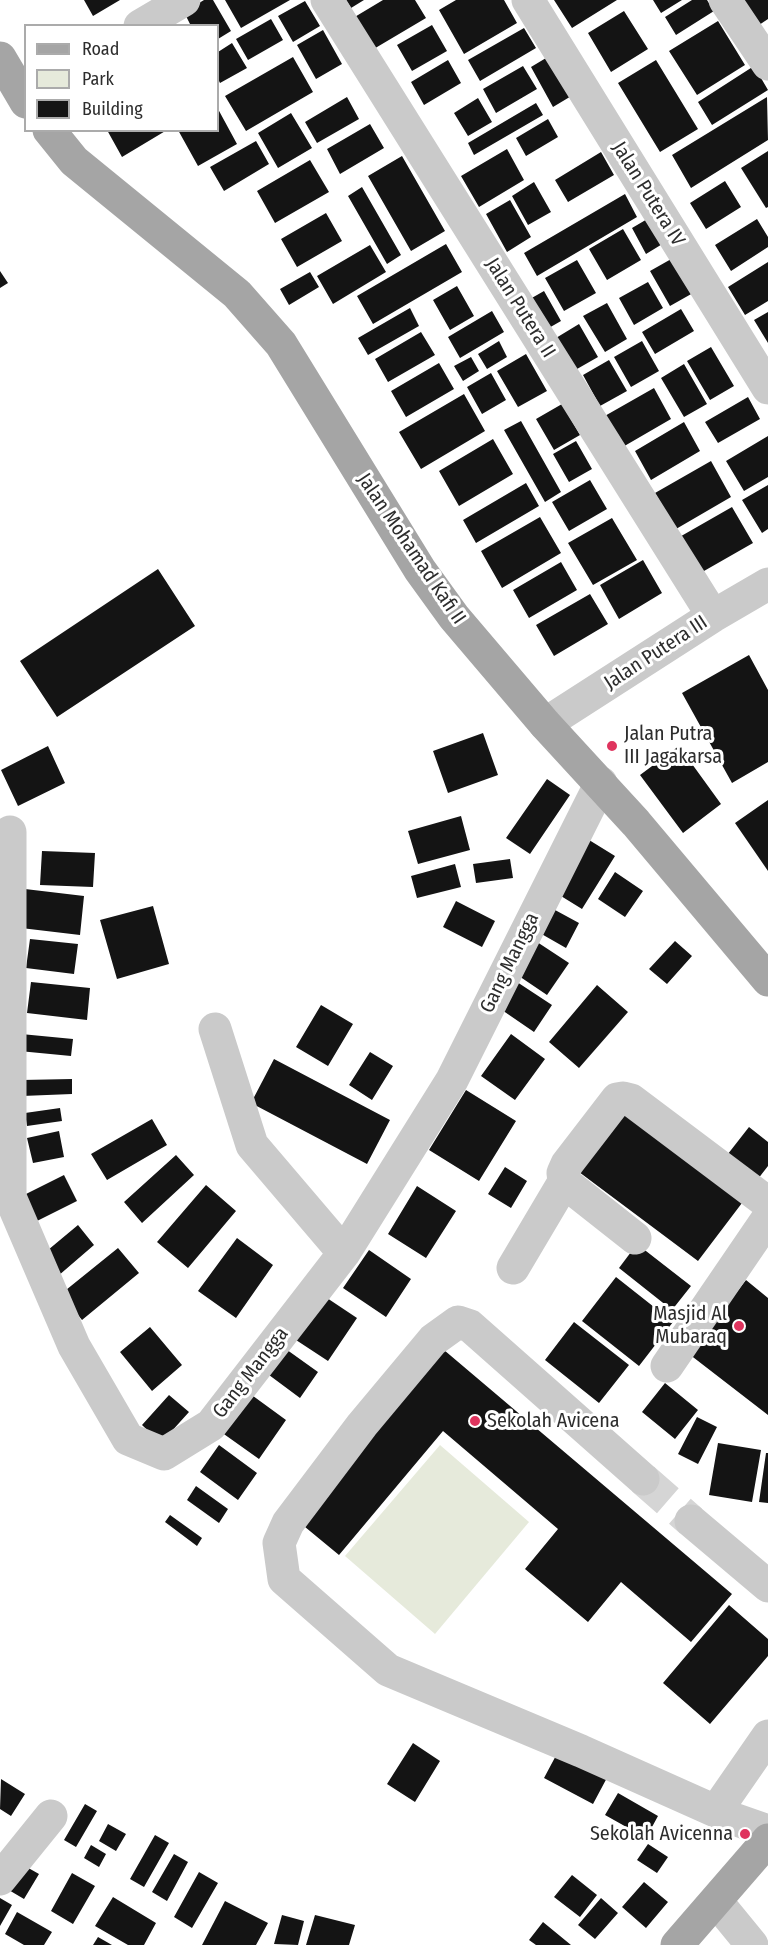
<!DOCTYPE html>
<style>
body{margin:0}
#map{position:relative;width:768px;height:1945px;overflow:hidden;background:#fff;font-family:"Fira Sans Condensed",sans-serif}
canvas{display:block}
.legend{position:absolute;left:24px;top:24px;width:195px;height:108px;box-sizing:border-box;background:#fff;border:2px solid #ababab;margin:0;padding:8px 10px;list-style:none;font-size:18px;color:#2d2d2d}
.legend li{display:flex;align-items:center;gap:12px;height:30px}
.legend b{width:30px;border:2px solid #ababab}
</style>
<div id="map">
<canvas width="768" height="1945"></canvas>
<ul class="legend">
<li><b style="height:8px;background:#a5a5a5"></b>Road</li>
<li><b style="height:16px;background:#e6eadb"></b>Park</li>
<li><b style="height:16px;background:#141414"></b>Building</li>
</ul>
</div>
<script>
const g = document.querySelector('canvas').getContext('2d');
g.lineJoin = 'round';
function fillPath(path, color) { g.fillStyle = color; g.fill(path, 'evenodd'); }
const poly = rows => new Path2D(rows.map(r => 'M' + r).join(''));
function stroke(path, color, width, dash) { g.strokeStyle = color; g.lineWidth = width; g.lineCap = dash ? 'butt' : 'round'; g.setLineDash(dash || []); g.stroke(path); }
function drawText(font, color, halo, rows, align = 'center') {
  g.font = font + ' "Fira Sans Condensed",sans-serif'; g.lineWidth = 6; g.setLineDash([]); g.textBaseline = 'middle'; g.strokeStyle = halo; g.fillStyle = color; for (const [text, x, y, turn = 0] of rows) {
    g.save(); g.translate(x, y); g.rotate((+turn || 0) * Math.PI / 180); g.textAlign = isNaN(turn) ? turn : align; if (halo) g.strokeText(text, 0, 0); g.fillText(text, 0, 0); g.restore();
  }
}
fillPath(poly([
 [440,1445,529,1522,435,1634,345,1556]
]), '#e6eadb');
fillPath(poly([
 [84,0,120,0,93,16],
 [204,0,213,0,231,31,218,39,218,26,191,26,184,12],
 [225,0,290,0,241,28],
 [346,0,364,0,351,8],
 [383,0,415,0,426,18,372,50,353,18],
 [456,0,504,0,517,23,464,54,439,10],
 [554,0,617,0,572,28],
 [653,0,682,0,661,13],
 [692,0,707,0,714,11,676,35,665,17],
 [743,0,768,0,768,19,759,25],
 [305,1,320,26,293,42,278,16],
 [624,11,648,49,611,72,588,33],
 [271,19,283,40,248,60,236,39],
 [718,21,745,65,697,95,669,51],
 [432,25,447,51,412,71,397,45],
 [524,28,536,48,480,81,468,60],
 [323,30,342,64,316,79,297,45],
 [232,43,247,68,220,83,218,79,218,52],
 [551,55,573,95,553,107,531,67],
 [293,57,313,92,246,131,225,96],
 [448,60,461,83,424,105,411,82],
 [656,60,698,129,660,152,618,83],
 [523,66,537,89,496,113,483,89],
 [754,66,768,90,712,125,698,102],
 [347,97,359,119,317,143,305,122],
 [767,97,768,140,691,188,672,155],
 [478,98,492,122,468,136,454,113],
 [536,103,543,115,474,155,468,143],
 [218,109,237,144,198,166,178,130,218,130],
 [291,113,312,148,278,168,258,133],
 [548,119,558,137,526,156,516,138],
 [370,124,384,148,340,174,327,149],
 [107,130,167,130,122,157],
 [256,141,269,164,224,191,210,167],
 [507,149,524,180,479,207,461,176],
 [768,151,768,207,766,208,741,168],
 [601,152,614,175,568,202,555,180],
 [402,156,445,231,411,251,368,176],
 [310,160,329,192,275,223,257,191],
 [725,181,741,207,706,229,690,203],
 [534,182,551,212,528,225,512,196],
 [362,187,401,255,387,264,348,196],
 [625,194,637,217,537,276,524,253],
 [510,200,531,237,507,252,486,214],
 [326,213,342,241,297,267,281,239],
 [649,218,664,243,646,254,632,228],
 [757,219,768,237,768,247,731,271,715,245],
 [623,229,641,260,607,280,589,249],
 [446,244,462,272,373,324,357,296],
 [370,245,386,272,333,304,317,276],
 [673,258,693,293,670,306,650,271],
 [577,260,596,293,564,311,545,278],
 [768,262,768,301,745,315,728,287],
 [0,271,8,283,0,288],
 [310,272,319,287,289,305,280,289],
 [648,282,663,308,634,325,619,298],
 [457,286,474,316,450,330,433,300],
 [544,291,561,321,540,333,523,303],
 [607,303,627,339,605,352,583,316],
 [410,308,419,326,368,355,358,338],
 [681,309,694,331,655,354,642,332],
 [492,311,504,332,460,358,448,337],
 [768,312,768,343,754,320],
 [579,324,598,357,570,373,551,341],
 [421,332,435,355,388,382,375,359],
 [499,341,507,357,487,369,478,354],
 [642,341,659,371,631,387,614,357],
 [711,347,734,386,710,400,687,361],
 [526,354,547,391,518,407,497,371],
 [471,357,479,371,463,381,454,366],
 [609,360,627,391,600,406,583,375],
 [439,363,454,389,406,417,391,391],
 [684,364,707,404,684,417,661,378],
 [491,373,506,400,482,414,467,387],
 [654,388,671,419,621,448,603,417],
 [464,394,485,431,421,469,399,432],
 [748,397,760,419,718,443,705,422],
 [562,404,580,435,554,450,536,419],
 [521,421,561,492,545,502,504,430],
 [684,422,700,451,651,480,635,451],
 [768,436,768,477,744,491,726,461],
 [493,439,513,474,459,506,439,471],
 [576,441,592,469,569,482,553,454],
 [711,461,731,497,676,529,655,493],
 [590,480,607,509,569,531,552,502],
 [526,483,539,506,476,543,463,520],
 [768,485,768,529,762,533,742,500],
 [732,507,753,543,697,575,676,539],
 [540,517,561,553,502,588,481,551],
 [612,518,637,560,593,585,568,543],
 [643,560,662,593,619,619,600,585],
 [561,562,577,590,529,618,513,590],
 [158,569,195,626,57,717,20,661],
 [590,594,608,624,554,656,536,625],
 [749,655,768,690,768,762,732,783,682,693],
 [483,733,498,775,448,793,433,751],
 [48,746,65,783,18,806,1,770],
 [679,746,721,804,683,833,640,775],
 [547,779,570,795,530,854,506,838],
 [768,800,768,871,735,823],
 [461,816,470,850,418,864,408,831],
 [581,835,615,856,582,909,548,888],
 [42,851,95,853,93,887,40,885],
 [510,859,513,878,476,883,473,864],
 [455,864,461,887,417,898,411,876],
 [615,872,643,891,625,917,598,899],
 [25,889,84,896,80,935,21,928],
 [456,901,495,921,482,947,443,927],
 [544,904,579,923,566,948,531,928],
 [153,906,169,964,117,979,100,920],
 [531,938,569,963,547,995,510,970],
 [30,939,78,944,74,974,26,968],
 [675,941,692,956,667,984,649,969],
 [31,982,90,988,87,1020,27,1013],
 [517,982,552,1005,534,1032,499,1008],
 [597,985,628,1012,579,1068,549,1042],
 [321,1005,353,1024,328,1066,296,1047],
 [21,1034,73,1039,71,1056,19,1051],
 [511,1034,545,1059,515,1100,481,1076],
 [370,1052,393,1066,372,1100,349,1085],
 [274,1059,390,1120,367,1164,251,1103],
 [72,1079,72,1094,22,1096,21,1080],
 [466,1090,516,1121,479,1181,429,1150],
 [622,1107,745,1199,698,1261,575,1169],
 [60,1108,62,1121,27,1126,25,1113],
 [152,1119,167,1145,107,1180,91,1154],
 [749,1127,768,1142,768,1166,754,1184,724,1159],
 [59,1131,64,1157,33,1163,27,1138],
 [176,1155,194,1175,142,1223,124,1202],
 [505,1167,527,1181,511,1208,488,1194],
 [64,1175,77,1201,33,1223,20,1197],
 [206,1185,236,1211,188,1268,157,1242],
 [417,1186,456,1211,426,1258,388,1234],
 [78,1225,94,1245,58,1276,42,1255],
 [237,1238,273,1265,236,1318,198,1291],
 [637,1244,691,1286,672,1310,619,1268],
 [118,1248,139,1273,82,1320,61,1294],
 [369,1250,411,1279,386,1317,343,1288],
 [616,1277,673,1322,639,1366,582,1321],
 [746,1280,768,1298,768,1415,689,1354],
 [324,1296,357,1318,328,1361,296,1340],
 [574,1322,629,1365,599,1403,545,1360],
 [150,1327,182,1365,152,1391,120,1352],
 [283,1347,318,1372,300,1398,265,1372],
 [444,1350,732,1594,691,1642,621,1582,588,1622,525,1569,558,1529,443,1431,339,1555,299,1522],
 [665,1383,698,1410,675,1439,642,1412],
 [249,1393,286,1420,259,1459,221,1432],
 [169,1395,189,1412,161,1443,142,1425],
 [697,1417,717,1427,698,1464,678,1454],
 [718,1443,761,1450,752,1502,709,1495],
 [219,1445,257,1473,238,1500,200,1472],
 [766,1453,768,1453,768,1503,759,1502],
 [196,1486,228,1509,219,1523,187,1500],
 [170,1515,202,1538,197,1546,165,1522],
 [729,1605,768,1639,768,1656,710,1724,663,1683],
 [413,1743,440,1761,415,1802,387,1784],
 [560,1748,609,1774,593,1804,544,1778],
 [1,1779,25,1794,11,1816,0,1809],
 [618,1793,658,1816,646,1838,605,1815],
 [85,1804,97,1811,76,1847,64,1840],
 [108,1824,126,1834,116,1851,99,1841],
 [155,1835,169,1843,144,1887,130,1879],
 [648,1844,668,1857,657,1873,637,1860],
 [91,1845,106,1854,99,1867,84,1858],
 [174,1854,188,1862,167,1901,152,1892],
 [16,1861,39,1874,24,1899,2,1886],
 [199,1872,218,1883,192,1928,174,1917],
 [72,1873,95,1886,73,1924,51,1911],
 [572,1875,597,1895,580,1917,554,1897],
 [644,1882,668,1902,646,1928,622,1907],
 [113,1897,156,1923,144,1945,128,1945,95,1926],
 [0,1898,12,1905,0,1926],
 [601,1898,618,1913,595,1939,578,1925],
 [225,1901,268,1923,256,1945,202,1945],
 [17,1912,52,1932,44,1945,24,1945,5,1934],
 [282,1915,304,1921,298,1945,274,1944],
 [315,1915,355,1925,349,1945,306,1945],
 [543,1922,571,1945,536,1945,529,1940],
 [98,1937,112,1945,93,1945]
]), '#141414');
stroke(poly([
 [643,1479,691,1521]
]), '#d5d5d5', 33, [33, 16]);
stroke(poly([
 [327,0,713,616],
 [528,0,768,388],
 [725,0,768,64],
 [140,26,184,0],
 [545,724,713,616,768,584],
 [10,832,10,1197,74,1346,128,1439,164,1454,211,1425,344,1253,452,1080,601,783],
 [215,1029,252,1145,344,1253],
 [635,1238,564,1182,563,1173,567,1164,617,1099,623,1098,631,1100,768,1203],
 [513,1268,564,1182],
 [667,1366,768,1218],
 [643,1479,470,1326,458,1322,433,1340,362,1425,288,1523,279,1543,284,1579,388,1670,581,1751,731,1818,768,1831],
 [691,1521,768,1586],
 [716,1811,768,1736],
 [0,1879,51,1816],
 [716,1901,752,1945]
]), '#cacaca', 33);
stroke(poly([
 [0,58,26,102],
 [49,130,74,161,237,294,281,344,420,570,454,617,545,724,636,823,768,980],
 [677,1945,768,1840]
]), '#a5a5a5', 33);
for (const [x, y, r, color] of [
 [612,746,6,"#df345e"],
 [739,1326,6,"#df345e"],
 [475,1421,6,"#df345e"],
 [745,1834,6,"#df345e"]
]) { const dot = new Path2D(); dot.arc(x, y, r, 0, 2 * Math.PI); g.fillStyle = color; g.fill(dot); stroke(dot, '#fff', 2); }
drawText('20px', '#2d2d2d', '#fff', [
 ["Jalan Putera IV",648,194,58],
 ["Jalan Putera II",520,308,58],
 ["Jalan Mohamad Kafi II",411,549,56],
 ["Jalan Putera III",656,653,-33],
 ["Gang Mangga",510,963,-64],
 ["Gang Mangga",251,1373,-52]
]);
drawText('20px', '#2d2d2d', '#fff', [
 ["Jalan Putra",624,734],
 ["III Jagakarsa",624,757],
 ["Masjid Al",727,1314,"right"],
 ["Mubaraq",727,1337,"right"],
 ["Sekolah Avicena",487,1421],
 ["Sekolah Avicenna",733,1834,"right"]
], 'left');
</script>
